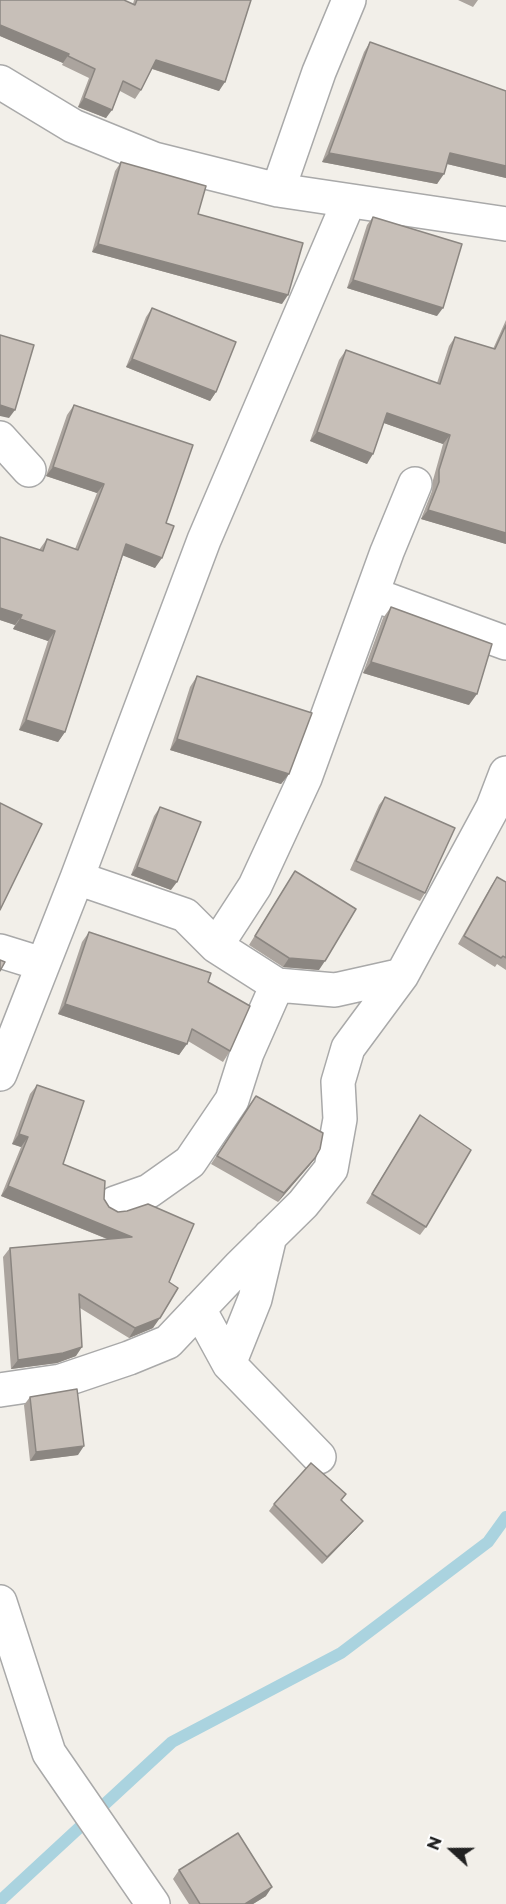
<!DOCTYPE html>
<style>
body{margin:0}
#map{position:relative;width:506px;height:1904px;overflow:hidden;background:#f2efe9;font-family:Montserrat,sans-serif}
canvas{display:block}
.north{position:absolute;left:422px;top:1820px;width:60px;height:60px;-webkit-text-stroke:4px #fff;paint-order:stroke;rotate:291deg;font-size:16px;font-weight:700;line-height:24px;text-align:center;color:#222}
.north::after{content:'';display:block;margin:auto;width:21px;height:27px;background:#222;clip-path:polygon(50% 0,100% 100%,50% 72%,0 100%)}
</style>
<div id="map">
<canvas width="506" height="1904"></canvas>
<div class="north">N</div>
</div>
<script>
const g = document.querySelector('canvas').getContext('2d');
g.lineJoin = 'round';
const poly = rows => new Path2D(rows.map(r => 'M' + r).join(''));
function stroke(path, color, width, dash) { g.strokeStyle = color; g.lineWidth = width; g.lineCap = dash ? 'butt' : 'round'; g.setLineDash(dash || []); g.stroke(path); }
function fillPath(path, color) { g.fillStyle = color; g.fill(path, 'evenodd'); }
stroke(poly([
 [0,1901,172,1742,341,1653,488,1542,506,1517]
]), '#aad3df', 12);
const minor = poly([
 [0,82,73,126,154,159,278,190,506,224],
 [278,190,319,72,349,0],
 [0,438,29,470],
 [372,594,506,643],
 [77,878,185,915,216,946,277,985,335,990,402,975],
 [216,946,255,886,305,778,387,552,415,484],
 [0,951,42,964],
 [0,1074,77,878,204,540,349,201],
 [115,1203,149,1191,190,1162,232,1100,247,1053,277,985],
 [199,1309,229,1364,319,1457],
 [229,1364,255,1299,270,1236],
 [0,1390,61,1381,129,1358,168,1342,239,1267,303,1204,331,1169,340,1119,338,1082,348,1048,402,975,493,807,506,773],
 [0,1602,49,1753,153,1904]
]);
stroke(minor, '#a9a9a9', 36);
stroke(minor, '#fff', 33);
fillPath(poly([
 [134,0,251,0,219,91,152,69,141,90,135,99,120,91,106,118,78,107,89,78,62,65,63,63,0,36,133,4],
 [458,0,478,0,473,7],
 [370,42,506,91,506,178,447,164,437,184,322,162,364,52],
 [121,162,198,214,282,304,92,252,115,171],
 [373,217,437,316,347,288,367,225],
 [152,308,216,392,210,401,126,367,146,317],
 [506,320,506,544,421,519,432,491,433,480,443,444,384,423,367,464,310,441,339,360,346,350,437,383,449,346,455,337,493,349],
 [74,405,166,523,155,568,123,555,65,732,58,742,19,730,48,641,13,629,15,625,0,620,0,537,39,550,47,539,75,549,97,493,46,476,67,415],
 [391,607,469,705,363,673,383,618],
 [197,676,289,774,281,784,170,750,190,687],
 [385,797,425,893,420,901,350,870,379,805],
 [160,807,171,890,131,875,154,816],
 [295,871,319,970,283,967,249,945],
 [497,877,506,882,506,970,497,964,495,967,458,944,491,886],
 [89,932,208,982,230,1051,223,1062,188,1041,179,1055,58,1014,82,942],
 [37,1085,63,1164,104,1199,109,1207,169,1282,153,1328,129,1338,80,1308,76,1356,57,1363,11,1369,3,1257,10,1248,107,1239,1,1196,21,1147,12,1144,30,1094],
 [256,1096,315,1158,309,1166,278,1202,211,1164],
 [420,1115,426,1227,420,1235,366,1203],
 [30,1397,78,1455,30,1461,24,1405],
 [342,1500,357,1528,322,1564,269,1511,274,1504],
 [179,1870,266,1896,253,1904,189,1904,173,1879]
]), '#aba49e');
fillPath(poly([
 [0,25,69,54,63,63,0,36],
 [156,60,225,82,219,91,150,68],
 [84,98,112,110,106,118,78,107],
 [329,153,444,174,437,184,322,162],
 [450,153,506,166,506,178,443,163],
 [98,244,288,295,282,304,92,252],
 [353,280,443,308,437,316,347,288],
 [132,359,216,392,210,401,126,367],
 [0,405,15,410,9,418,0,416],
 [387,413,450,435,443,444,381,422],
 [317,432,373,454,367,464,310,441],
 [53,467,104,484,97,493,46,476],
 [428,510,506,533,506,544,421,519],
 [126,544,162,558,155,568,119,554],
 [0,608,22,615,15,625,0,620],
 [20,619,55,631,48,641,13,629],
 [371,662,477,694,469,705,363,673],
 [26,720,65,732,58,742,19,730],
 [177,739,289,774,281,784,170,750],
 [137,867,177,882,171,890,131,875],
 [289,958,325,961,319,970,283,967],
 [65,1004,187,1044,179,1055,58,1014],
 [19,1134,28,1137,21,1147,12,1144],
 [315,1158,309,1166,278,1202,284,1193],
 [8,1186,132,1237,125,1246,1,1196],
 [160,1318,153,1328,129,1338,135,1328],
 [82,1347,76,1356,57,1363,11,1369,18,1360],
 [84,1446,78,1455,30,1461,36,1452],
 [363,1521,357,1528,322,1564,327,1557],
 [272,1887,266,1896,253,1904,245,1904]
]), '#8b8681');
const building = poly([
 [0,0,124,0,135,5,137,0,251,0,225,82,156,60,141,90,123,81,112,110,84,98,95,69,68,56,69,54,0,25,0,0],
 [370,42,506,91,506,166,450,153,444,174,329,153,370,42],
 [121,162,206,186,198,214,303,243,288,295,98,244,121,162],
 [373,217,462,244,443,308,353,280,373,217],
 [152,308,236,342,216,392,132,359,152,308],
 [506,325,506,533,428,510,439,482,439,470,450,435,387,413,373,454,317,432,346,350,440,384,455,337,495,349,506,325],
 [0,335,34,345,15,410,0,405,0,335],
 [74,405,193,445,166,523,174,526,162,558,126,544,65,732,26,720,55,631,20,619,22,615,0,608,0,537,43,551,47,539,78,550,104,484,53,467,74,405],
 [391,607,492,644,477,694,371,662,391,607],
 [197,676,312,713,289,774,177,739,197,676],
 [385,797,455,828,425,893,356,861,385,797],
 [0,803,42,824,0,910,0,803],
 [160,807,201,822,177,882,137,867,160,807],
 [295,871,356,909,325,961,289,958,255,936,295,871],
 [497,877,506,882,506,958,503,956,501,958,464,936,497,877],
 [89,932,211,973,208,982,250,1006,230,1051,192,1029,187,1044,65,1004,89,932],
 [0,960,5,962,0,971,0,960],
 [37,1085,84,1101,63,1164,105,1181,104,1199,109,1207,118,1212,127,1211,148,1204,194,1224,169,1282,178,1288,160,1318,135,1328,79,1294,82,1347,63,1353,18,1360,10,1248,132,1237,8,1186,28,1137,19,1134,37,1085],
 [256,1096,323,1133,320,1149,315,1158,284,1193,217,1156,256,1096],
 [420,1115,471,1150,426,1227,372,1194,420,1115],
 [77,1389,84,1446,36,1452,30,1397,77,1389],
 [311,1463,346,1494,341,1500,363,1521,327,1557,274,1504,311,1463],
 [238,1833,272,1887,245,1904,200,1904,179,1870,238,1833]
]);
fillPath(building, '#c7bfb8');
stroke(building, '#8b8681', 1.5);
</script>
